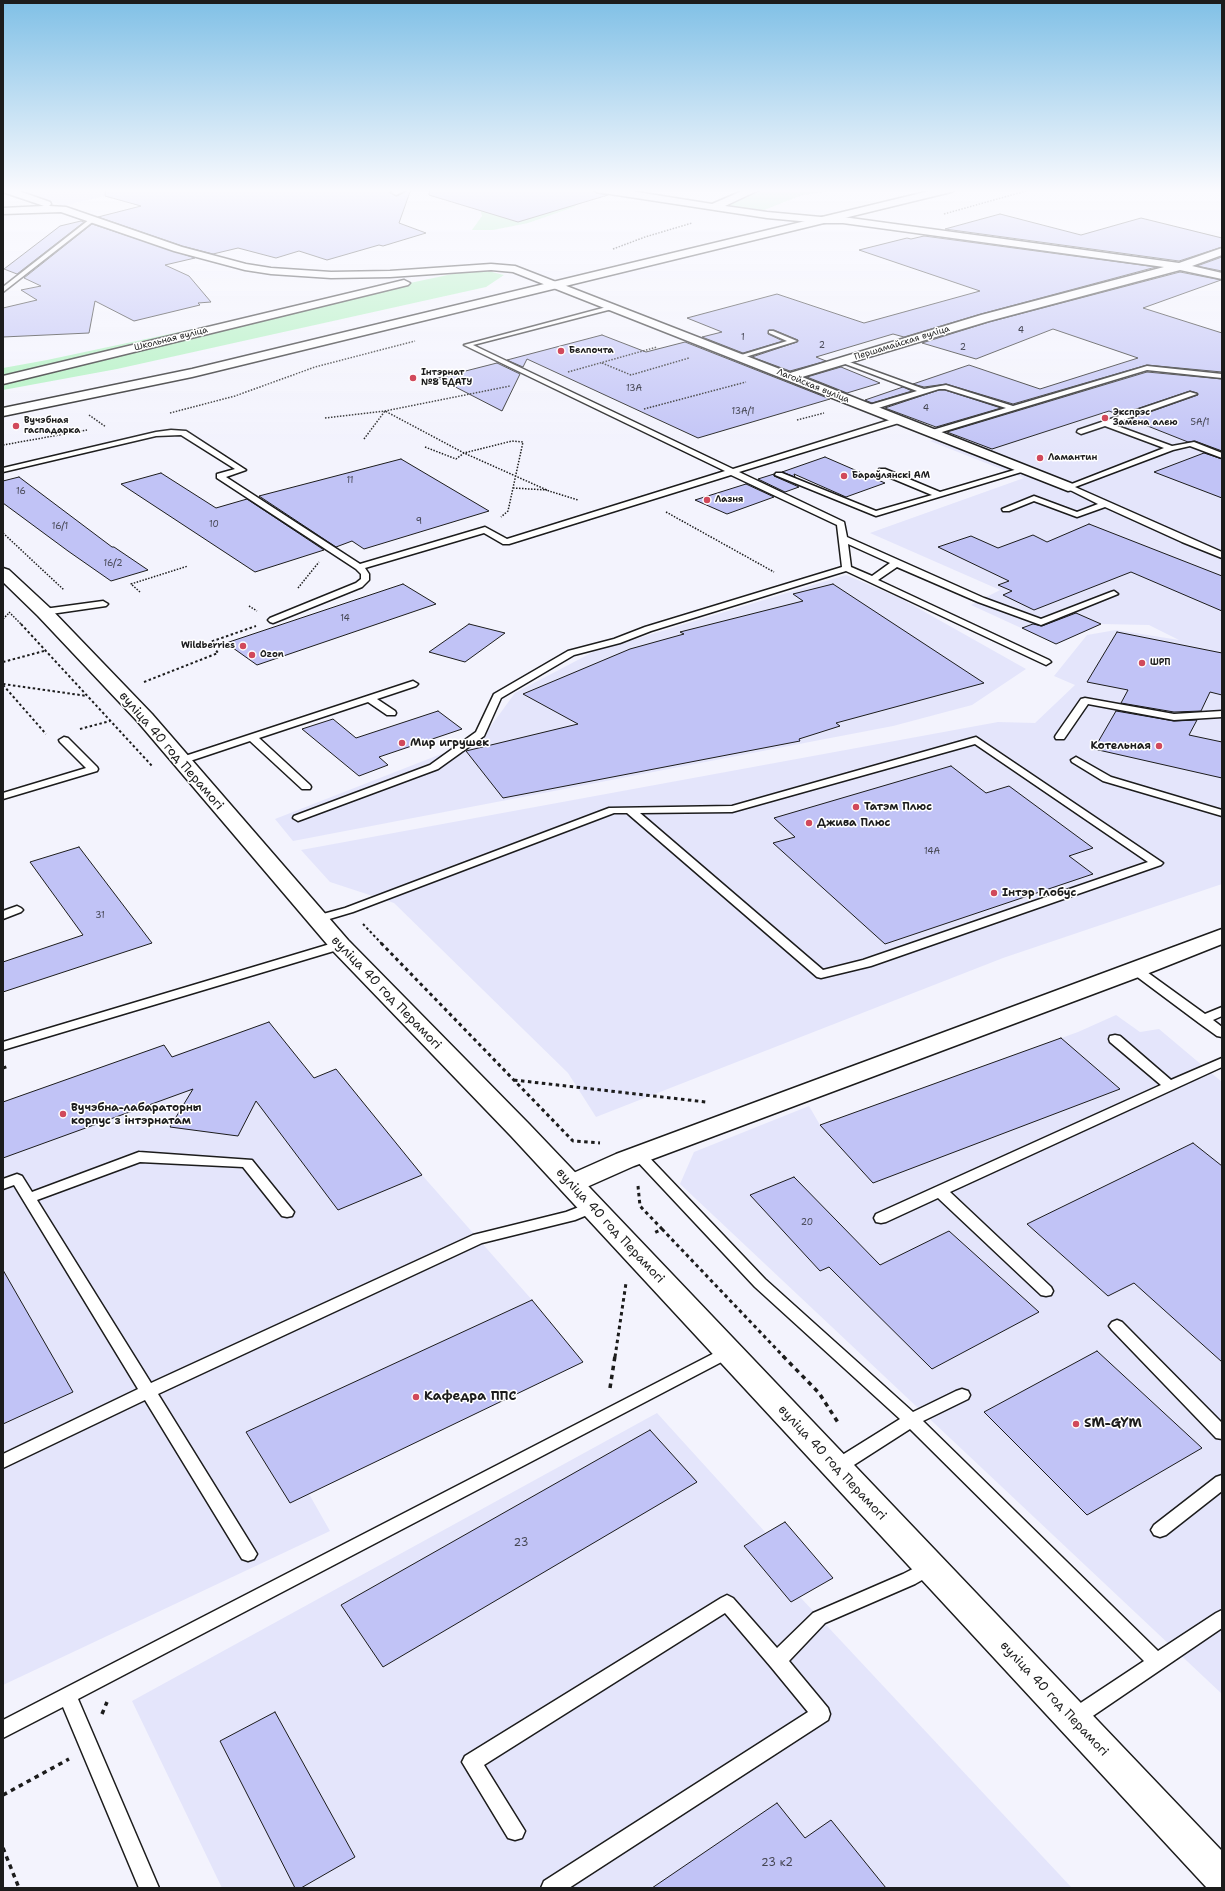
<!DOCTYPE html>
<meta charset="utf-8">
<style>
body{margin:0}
#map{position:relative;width:1225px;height:1891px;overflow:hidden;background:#f3f3fd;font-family:"Shantell Sans",sans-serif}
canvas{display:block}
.frame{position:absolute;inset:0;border:4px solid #1c1c1c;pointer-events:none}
</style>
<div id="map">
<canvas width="1225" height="1891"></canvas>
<div class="frame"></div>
</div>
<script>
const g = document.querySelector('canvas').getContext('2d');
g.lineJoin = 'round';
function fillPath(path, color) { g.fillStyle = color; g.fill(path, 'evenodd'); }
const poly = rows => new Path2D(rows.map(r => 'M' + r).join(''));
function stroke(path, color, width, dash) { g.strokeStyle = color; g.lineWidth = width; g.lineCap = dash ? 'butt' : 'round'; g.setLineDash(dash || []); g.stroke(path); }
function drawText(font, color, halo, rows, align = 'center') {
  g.font = font + ' "Shantell Sans",sans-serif'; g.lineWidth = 3; g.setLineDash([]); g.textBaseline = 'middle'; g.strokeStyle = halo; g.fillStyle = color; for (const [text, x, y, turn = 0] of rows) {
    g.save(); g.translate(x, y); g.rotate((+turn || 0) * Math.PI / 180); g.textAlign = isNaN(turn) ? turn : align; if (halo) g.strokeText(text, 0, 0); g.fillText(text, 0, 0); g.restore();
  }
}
fillPath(poly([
 [15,189,132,189,63,206],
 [1205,360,1222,365,1222,884,1003,958,596,1117,568,1073,394,903,330,882,301,850,998,722,1035,723,1075,685,1054,676,1087,635,1116,630,1179,640,1149,625,1101,624,1056,644,971,605,1000,590,870,533,1024,478,930,441],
 [846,575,900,598,1026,669,972,705,893,726,293,841,275,819,482,738,515,693,593,652],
 [1116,1015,1140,1032,1159,1029,1222,1082,1222,1694,680,1184,694,1152,809,1106,820,1125,1078,1032],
 [269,1022,314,1078,336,1069,422,1175,532,1300,583,1362,309,1494,330,1531,3,1685,3,1102,164,1045,172,1056],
 [657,1413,766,1533,785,1522,833,1578,800,1597,1072,1888,222,1888,132,1701]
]), '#e4e5fb');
fillPath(poly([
 [765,189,844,189,802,195,759,212,731,206,731,202,736,200],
 [579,203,574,207,528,223,493,230,472,230,482,216,480,209],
 [488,271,504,275,486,287,117,369,3,390,3,368,47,360,457,273]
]), '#acf1bc');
const building = poly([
 [106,189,392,189,390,193,397,196,411,189,399,223,426,233,383,246,379,245,327,260,299,251,276,258,238,248,213,254,182,246,98,217,141,206,105,196,106,189],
 [430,189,591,189,596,193,608,195,518,222,429,195,430,189],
 [1000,214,1081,235,1141,218,1222,238,1222,247,1179,261,945,229,1000,214],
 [81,221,84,222,17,274,4,269,60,226,81,221],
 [92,224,195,258,165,265,189,276,211,302,198,303,200,305,134,321,95,301,89,333,3,337,3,308,37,300,21,290,41,286,24,278,92,224],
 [924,236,1156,267,981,314,904,337,893,334,816,357,826,361,790,371,752,357,797,342,798,340,774,330,769,330,768,334,783,341,743,353,702,337,722,332,687,318,777,294,864,323,980,291,859,250,907,238,911,239,924,236],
 [1222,257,1222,271,1197,266,1222,257],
 [1180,272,1221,280,1143,308,1222,333,1222,372,1147,365,1013,404,946,384,924,387,913,384,969,365,1040,389,1138,358,1053,329,976,359,922,343,989,322,1180,272],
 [602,335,646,352,685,342,830,399,698,438,527,359,523,367,507,360,602,335],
 [497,363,520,374,502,411,438,378,497,363],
 [841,367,880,383,847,393,807,377,841,367],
 [1147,372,1222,379,1222,451,1195,441,1188,442,1130,419,1198,395,1197,393,1190,391,1119,415,1109,411,992,449,947,432,1147,372],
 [903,387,912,391,872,403,865,400,903,387],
 [939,390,945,390,1001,408,936,427,885,408,939,390],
 [1204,453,1222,459,1222,498,1154,472,1204,453],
 [825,457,885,483,846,497,794,474,795,477,782,472,825,457],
 [401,459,489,511,364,549,352,541,336,547,259,496,401,459],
 [161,473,216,508,247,499,324,550,255,572,121,484,161,473],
 [774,474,774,476,799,487,785,492,758,479,774,474],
 [19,477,112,547,114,547,148,570,111,581,68,551,3,503,3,481,19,477],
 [746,484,774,497,727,514,695,500,746,484],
 [1089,524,1222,576,1222,611,1131,572,1034,610,1003,595,1012,591,998,585,1009,581,938,547,971,536,998,548,1033,535,1047,542,1089,524],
 [403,584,436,604,257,665,226,643,403,584],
 [833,584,984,683,836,723,840,726,799,739,800,741,503,798,466,751,578,724,523,694,630,649,684,634,680,632,803,601,793,594,833,584],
 [1076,613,1101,624,1056,644,1022,628,1033,624,1042,626,1076,613],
 [469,624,505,633,465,662,429,652,469,624],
 [1117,632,1222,653,1222,695,1210,692,1201,711,1174,712,1121,703,1128,690,1087,682,1117,632],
 [438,711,462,729,379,757,388,765,359,776,302,729,333,719,356,738,438,711],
 [1116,711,1174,721,1197,720,1189,735,1222,742,1222,778,1094,749,1116,711],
 [951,766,986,793,1009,786,1093,848,1069,856,1093,874,885,944,773,843,795,837,774,818,951,766],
 [79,847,152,943,3,992,3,962,83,935,30,862,79,847],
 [269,1022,314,1078,336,1069,422,1175,338,1210,256,1101,238,1136,170,1127,193,1089,3,1158,3,1102,164,1045,172,1057,269,1022],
 [1061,1038,1120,1089,873,1183,820,1125,1061,1038],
 [1193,1143,1222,1166,1222,1362,1134,1283,1108,1296,1027,1224,1193,1143],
 [794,1177,880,1265,949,1231,1039,1312,932,1369,829,1267,820,1271,750,1195,794,1177],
 [3,1270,73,1392,3,1424,3,1270],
 [532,1300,583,1362,290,1503,246,1432,532,1300],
 [1097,1351,1202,1448,1087,1515,984,1412,1097,1351],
 [650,1430,697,1482,383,1667,341,1605,650,1430],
 [785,1522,833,1578,791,1602,744,1546,785,1522],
 [275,1712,355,1857,301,1888,295,1888,220,1741,275,1712],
 [777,1803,805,1838,831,1820,886,1888,652,1888,777,1803]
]);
fillPath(building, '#c1c3f6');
stroke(building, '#1c1c1c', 1);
const service = poly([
 [90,219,95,220,3,292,3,287,90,219],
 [614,305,617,307,616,308,473,345,733,469,896,418,902,418,902,422,739,472,844,522,847,537,984,598,1041,619,1111,592,1114,591,1118,594,1041,625,978,602,897,567,878,580,1049,660,1051,662,1046,665,846,571,651,631,620,643,574,655,501,698,484,736,438,769,298,821,293,818,294,816,430,765,476,732,494,694,568,651,614,639,645,627,842,567,837,525,731,475,509,544,503,544,484,533,365,568,369,574,369,580,362,587,273,623,270,622,268,620,270,618,356,583,361,579,361,574,356,569,217,478,217,474,235,469,181,435,156,436,3,472,3,468,156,432,171,430,186,431,246,470,226,477,360,564,485,527,507,539,725,471,464,345,614,305],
 [848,544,890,563,872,576,851,567,848,544],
 [769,331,773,331,797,341,742,358,738,358,738,356,787,341,769,333,769,331],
 [840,360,844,360,924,389,946,385,1013,406,1147,366,1222,374,1222,378,1147,370,932,435,929,435,929,431,1006,408,945,389,939,389,872,410,866,410,866,406,917,391,840,362,840,360],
 [1190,392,1197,394,1112,424,1172,446,1194,442,1222,453,1222,458,1190,446,1173,450,1075,487,1222,552,1222,558,1182,542,1105,507,1077,517,1034,501,1009,511,1003,511,1002,509,1034,496,1077,512,1098,504,1064,487,1164,448,1105,426,1081,434,1077,432,1078,430,1190,392],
 [1021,468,1027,468,1028,470,876,516,775,475,776,473,782,473,876,511,932,495,879,473,879,469,885,469,940,492,1021,468],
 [103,601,108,604,106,606,44,615,39,612,44,609,103,601],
 [413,681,418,684,416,686,377,699,395,711,396,713,395,715,387,715,368,702,259,738,310,785,311,787,310,789,302,789,250,741,184,763,176,763,175,761,176,759,413,681],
 [1085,698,1174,714,1222,711,1222,717,1174,720,1088,704,1064,739,1056,739,1055,737,1056,735,1081,699,1085,698],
 [64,737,68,738,97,767,98,769,97,771,3,799,3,793,86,768,60,742,59,740,64,737],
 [976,737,1163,863,1161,865,871,966,821,978,817,977,627,813,614,813,353,912,316,923,310,919,312,917,345,908,609,808,732,806,976,737],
 [975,744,1148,862,863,960,823,970,640,813,732,812,975,744],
 [1076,757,1111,777,1222,810,1222,816,1103,781,1072,762,1071,760,1076,757],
 [17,906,21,908,23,910,21,912,3,919,3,911,17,906],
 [340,941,344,942,346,945,344,948,3,1050,3,1042,340,941],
 [1136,966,1140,967,1205,1014,1222,1007,1222,1016,1213,1020,1222,1027,1222,1037,1217,1036,1199,1023,1132,973,1130,970,1136,966],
 [1115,1035,1120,1036,1171,1080,1222,1058,1222,1067,950,1192,1051,1287,1053,1291,1051,1295,1046,1296,1041,1295,938,1198,886,1222,881,1223,876,1222,874,1218,876,1214,1161,1085,1110,1042,1109,1039,1110,1036,1115,1035],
 [639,1150,644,1152,765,1279,913,1412,956,1391,962,1389,968,1391,970,1395,968,1399,923,1421,1158,1651,1216,1613,1222,1610,1222,1628,1081,1724,1074,1726,1067,1724,1065,1718,1067,1712,1144,1661,910,1429,843,1472,837,1474,831,1472,829,1467,831,1462,900,1419,755,1287,634,1158,632,1155,634,1152,639,1150],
 [139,1152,252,1160,294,1212,292,1216,287,1217,282,1216,243,1167,140,1162,37,1200,151,1383,473,1235,566,1212,592,1202,597,1203,599,1207,597,1211,575,1220,482,1243,158,1394,254,1549,257,1554,254,1559,248,1561,242,1559,145,1400,3,1468,3,1454,138,1389,14,1185,3,1189,3,1179,17,1174,22,1176,32,1192,139,1152],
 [1117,1320,1122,1322,1222,1423,1222,1439,1216,1438,1112,1330,1109,1326,1112,1322,1117,1320],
 [728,1346,733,1348,736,1352,733,1356,78,1699,159,1888,139,1888,63,1707,3,1738,3,1720,728,1346],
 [1222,1475,1222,1491,1166,1535,1160,1537,1154,1535,1151,1530,1154,1525,1216,1477,1222,1475],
 [930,1560,936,1562,939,1567,936,1572,915,1584,825,1623,789,1661,828,1708,830,1714,828,1720,569,1888,541,1888,544,1881,808,1712,771,1667,725,1613,484,1765,525,1831,522,1838,515,1840,508,1838,462,1762,465,1756,721,1598,727,1595,733,1598,777,1648,813,1613,903,1574,930,1560]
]);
const minor = poly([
 [3,189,13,189,50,202,51,204,49,206,66,207,182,247,246,264,271,268,331,272,390,271,491,264,515,266,790,373,981,315,1164,267,843,223,821,223,767,218,597,192,592,189,618,189,712,204,747,189,761,189,725,206,767,212,821,217,843,217,1179,263,1222,248,1222,255,1192,266,1222,273,1222,279,1180,270,989,321,802,377,1073,484,1075,487,1073,490,1068,491,513,272,491,270,390,277,331,278,271,274,245,270,174,251,61,212,3,214,3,208,44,206,3,192,3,189],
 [394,189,407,189,396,195,391,192,394,189],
 [404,280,410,283,408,285,3,384,3,376,404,280],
 [1222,929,1222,944,1144,975,634,1166,580,1190,571,1193,562,1190,558,1184,562,1178,616,1154,1222,929]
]);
const tertiary = poly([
 [3,568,9,570,50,608,152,714,348,940,529,1124,1222,1851,1222,1888,1207,1888,511,1136,332,950,138,722,38,616,3,582,3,568]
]);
const secondary = poly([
 [938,189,956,189,951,192,192,377,3,416,3,408,192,369,938,189]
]);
stroke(service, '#1c1c1c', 3);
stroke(minor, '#1c1c1c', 3);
stroke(tertiary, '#1c1c1c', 3);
stroke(secondary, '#1c1c1c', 3);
stroke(poly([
 [944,214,1033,189],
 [613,249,645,237,692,223],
 [602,363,631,375,689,358],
 [568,372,657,347],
 [644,409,746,382],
 [170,413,235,396,315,367,415,341],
 [89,415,106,427],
 [325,418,385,411,510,386],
 [797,420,824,413],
 [364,439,385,411,464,453,549,491,578,500],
 [3,445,87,430],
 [425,447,456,459,464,453,512,441,523,442,508,511,501,517],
 [513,488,547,490],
 [666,512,774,572],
 [3,533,64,590],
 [298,588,319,562],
 [140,592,131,584,188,566],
 [249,606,257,611],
 [9,612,22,625],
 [3,619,9,613]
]), '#1c1c1c', 1.5, [1.5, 1.5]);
stroke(poly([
 [21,624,153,767],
 [3,662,44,651],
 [144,682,218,653,210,642,256,626],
 [3,684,87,696],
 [3,685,46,734],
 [80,729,110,721],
 [363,924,382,944]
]), '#1c1c1c', 2, [2.5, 2.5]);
stroke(poly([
 [381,943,573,1141,600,1143],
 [3,1068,9,1066],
 [514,1080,706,1102],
 [638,1186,640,1206,662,1229,654,1233],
 [662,1229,784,1357],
 [615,1357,626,1283]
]), '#1c1c1c', 3, [3.5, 3.5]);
stroke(poly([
 [783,1356,819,1393,839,1424],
 [610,1388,615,1356],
 [102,1714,107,1702],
 [3,1795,69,1759],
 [3,1848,19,1888]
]), '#1c1c1c', 3.5, [4.5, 4.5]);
fillPath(service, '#fff');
fillPath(minor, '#fff');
fillPath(tertiary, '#fff');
fillPath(secondary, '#fff');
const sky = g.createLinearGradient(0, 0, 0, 454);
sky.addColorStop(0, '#80c0e6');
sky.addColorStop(0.42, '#fafafe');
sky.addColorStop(1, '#fafafe00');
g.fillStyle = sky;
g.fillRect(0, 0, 1225, 454);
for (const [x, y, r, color] of [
 [561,351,4,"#d1495b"],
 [413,378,4,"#d1495b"],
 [1105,418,4,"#d1495b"],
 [16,426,4,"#d1495b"],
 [1040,458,4,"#d1495b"],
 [844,476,4,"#d1495b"],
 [707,500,4,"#d1495b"],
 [243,646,4,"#d1495b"],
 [252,655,4,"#d1495b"],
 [1142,663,4,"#d1495b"],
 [402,743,4,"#d1495b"],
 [1159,746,4,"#d1495b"],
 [856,807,4,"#d1495b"],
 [809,823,4,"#d1495b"],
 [994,893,4,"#d1495b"],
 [63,1114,4,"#d1495b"],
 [416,1397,4,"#d1495b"],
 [1076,1424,4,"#d1495b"]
]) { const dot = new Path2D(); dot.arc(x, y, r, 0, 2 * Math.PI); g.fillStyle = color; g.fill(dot); stroke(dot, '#fff', 1.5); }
drawText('9px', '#454652', null, [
 ["4",1021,331],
 ["1",743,338],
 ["2",822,346],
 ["2",963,348],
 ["13А",634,389],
 ["4",926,409],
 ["13А/1",743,412],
 ["5А/1",1200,423],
 ["11",350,481],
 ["16",21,492],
 ["9",419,522],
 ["10",214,525],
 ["16/1",60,527],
 ["16/2",113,564],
 ["14",345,619],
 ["14А",932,852],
 ["31",100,916],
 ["20",807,1223]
]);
drawText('9px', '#1c1c1c', '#fff', [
 ["Школьная вуліца",171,339,-14],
 ["Першамайская вуліца",902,343,-17],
 ["Лагойская вуліца",813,386,22]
]);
drawText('bold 9px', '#1c1c1c', '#fff', [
 ["Белпочта",569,351],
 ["Інтэрнат",421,373],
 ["№8 БДАТУ",421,383],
 ["Экспрэс",1113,413],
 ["Замена алею",1113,423],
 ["Вучэбная",24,421],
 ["гаспадарка",24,431],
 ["Ламантин",1048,458],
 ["Бараўлянскі АМ",852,476],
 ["Лазня",715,500],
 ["Wildberries",235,646,"right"],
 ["Ozon",260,655],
 ["ШРП",1150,663]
], 'left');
drawText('bold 11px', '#1c1c1c', '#fff', [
 ["Мир игрушек",410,743],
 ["Котельная",1151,746,"right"],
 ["Татэм Плюс",864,807],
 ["Джива Плюс",817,823],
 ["Інтэр Глобус",1002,893],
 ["Вучэбна-лабараторны",71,1108],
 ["корпус з інтэрнатам",71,1121]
], 'left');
drawText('11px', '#454652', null, [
 ["23",521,1543],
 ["23 к2",777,1863]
]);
drawText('13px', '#1c1c1c', '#fff', [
 ["вуліца 40 год Перамогі",171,751,49],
 ["вуліца 40 год Перамогі",386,993,46],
 ["вуліца 40 год Перамогі",610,1226,47],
 ["вуліца 40 год Перамогі",832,1463,47],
 ["вуліца 40 год Перамогі",1054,1699,47]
]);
drawText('bold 13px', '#1c1c1c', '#fff', [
 ["Кафедра ППС",424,1397],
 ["SM-GYM",1084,1424]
], 'left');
</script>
